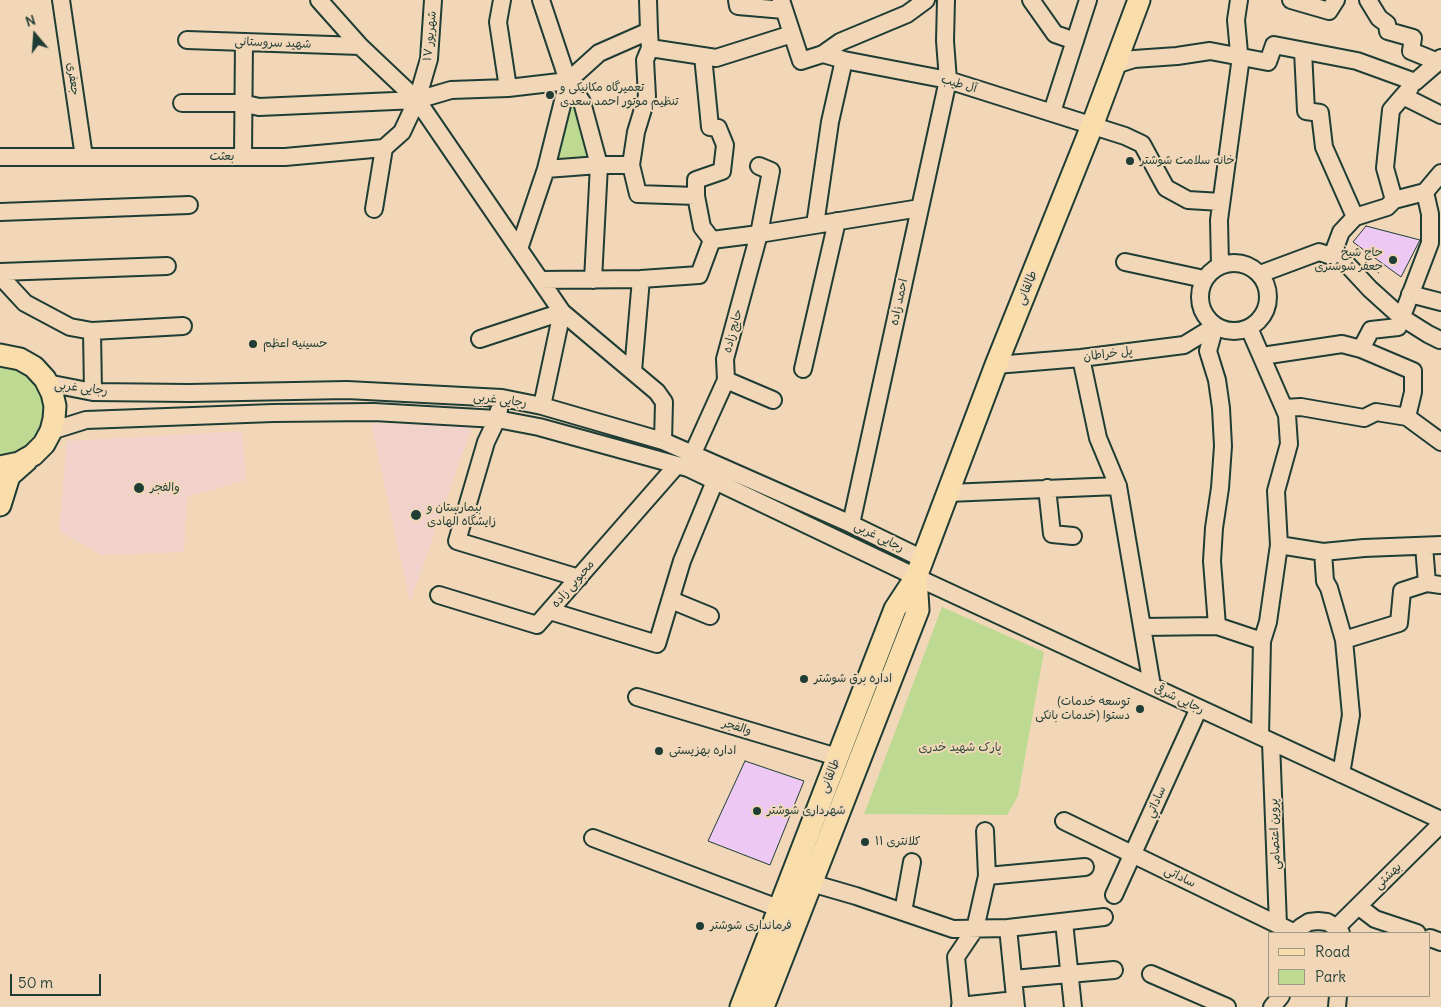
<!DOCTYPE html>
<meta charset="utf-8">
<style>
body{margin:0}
#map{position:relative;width:1441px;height:1007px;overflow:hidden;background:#f1d7b8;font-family:Delius,sans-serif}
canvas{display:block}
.legend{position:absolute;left:1268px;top:932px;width:162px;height:65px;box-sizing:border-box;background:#f1d7b8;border:1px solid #9d9983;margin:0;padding:6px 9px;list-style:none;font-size:15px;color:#1f3d34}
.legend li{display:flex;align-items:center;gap:10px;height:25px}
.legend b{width:25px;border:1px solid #9d9983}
.north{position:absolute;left:10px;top:10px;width:50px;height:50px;-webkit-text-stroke:4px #f1d7b8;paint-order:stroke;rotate:342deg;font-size:14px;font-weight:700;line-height:20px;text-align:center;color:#1f3d34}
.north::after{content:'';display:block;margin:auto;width:18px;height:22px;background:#1f3d34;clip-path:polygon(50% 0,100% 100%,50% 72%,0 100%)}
.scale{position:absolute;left:10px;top:974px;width:91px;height:22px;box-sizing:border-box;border:2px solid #1f3d34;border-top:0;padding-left:6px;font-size:15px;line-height:18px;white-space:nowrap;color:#1f3d34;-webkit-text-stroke:4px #f1d7b8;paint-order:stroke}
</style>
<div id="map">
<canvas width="1441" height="1007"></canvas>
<ul class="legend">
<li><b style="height:6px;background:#f9deab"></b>Road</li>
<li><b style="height:14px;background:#beda92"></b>Park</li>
</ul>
<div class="north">N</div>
<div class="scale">50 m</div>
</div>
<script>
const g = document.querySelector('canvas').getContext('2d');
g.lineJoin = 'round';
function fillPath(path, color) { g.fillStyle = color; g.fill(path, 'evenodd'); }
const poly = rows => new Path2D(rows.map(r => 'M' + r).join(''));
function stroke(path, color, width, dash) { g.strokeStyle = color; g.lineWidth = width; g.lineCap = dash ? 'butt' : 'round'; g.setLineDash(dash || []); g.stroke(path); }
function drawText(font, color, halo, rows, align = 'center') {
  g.font = font + ' Delius,"Playpen Sans Arabic",sans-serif'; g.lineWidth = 4; g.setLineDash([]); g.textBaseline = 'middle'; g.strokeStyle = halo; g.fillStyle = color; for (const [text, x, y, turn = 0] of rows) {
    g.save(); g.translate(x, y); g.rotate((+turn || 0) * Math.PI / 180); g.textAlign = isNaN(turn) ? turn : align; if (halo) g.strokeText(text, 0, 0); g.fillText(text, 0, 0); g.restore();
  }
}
fillPath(poly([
 [371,423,472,427,410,602],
 [242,431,246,480,187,497,184,552,102,555,59,531,67,441]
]), '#f0d2ca');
fillPath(poly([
 [574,102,579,111,587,161,556,162,568,103],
 [0,365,18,369,30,377,39,389,44,404,43,420,36,434,26,446,12,453,0,455],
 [942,607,1044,652,1018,796,1007,815,864,814]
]), '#beda92');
const building = poly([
 [1366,226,1420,240,1401,277,1353,242,1366,226],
 [745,761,804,781,770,865,708,841,745,761]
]);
fillPath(building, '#ecc8f3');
stroke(building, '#1f3d34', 1);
const minor = poly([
 [61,0,84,157],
 [319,0,360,46,417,100,562,312,657,392,664,402,663,441],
 [502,0,498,22,508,88],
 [541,0,568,81],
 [648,0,649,31],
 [737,0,738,6,784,10],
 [781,0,801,61,823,54,840,42,907,14,926,0],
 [1031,0,1055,34,1075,41],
 [1291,0,1329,11,1336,0],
 [1368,0,1379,18,1387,24,1388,31,1413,38,1411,51,1438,62],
 [187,40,360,46],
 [650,48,645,60,647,96,636,132,631,165,638,194,696,196,696,180,722,171,725,145,718,128,710,127,703,56],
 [1303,51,1306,111,1320,113,1324,147,1355,217,1341,232,1332,256],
 [823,54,844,60,948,80,1125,136,1142,144,1166,188,1188,200,1221,202],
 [1115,65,1134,59,1177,56,1210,51,1268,62,1274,45,1357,61,1415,82,1438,62,1441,58],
 [1410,88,1403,96,1441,115],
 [182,103,242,103,259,107,417,100,451,90,508,88,568,81,599,53,649,31,650,48,716,58,792,34],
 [1052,112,1088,0],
 [0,157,285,157,384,148,402,132,417,100,429,59,433,0],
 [243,157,244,42],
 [696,196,702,227,712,240],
 [1394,200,1385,168,1391,110,1403,96],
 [374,209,384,148],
 [0,212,189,205],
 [1355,217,1387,207,1394,200,1425,192,1441,173],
 [815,225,830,122,844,60],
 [519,249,546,169],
 [1125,262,1204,279],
 '1200 297a34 34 0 1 1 68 0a34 34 0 1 1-68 0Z',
 [1220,265,1219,220,1240,64,1236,20,1239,0],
 [0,272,167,266],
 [1260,274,1319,252,1343,260,1370,289,1401,317,1428,334,1440,340],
 [0,276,25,303,70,327,92,331,183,326],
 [540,280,641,279],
 [593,280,599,165,546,169,568,81,582,102,599,165,631,165],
 [1410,294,1441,302],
 [1215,326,1208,351,1217,380,1221,408,1223,446,1220,488,1214,528,1212,561,1217,626],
 [1249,328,1287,415,1289,444,1276,491,1279,545,1268,622,1262,641,1260,736],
 [92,331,93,392],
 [480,339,562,312],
 [1361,349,1413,371,1413,392,1407,417],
 [1262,356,1342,344,1361,349,1371,330,1398,327,1430,243,1430,214,1425,192],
 [1081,358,1098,438,1118,486,1152,686],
 [996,365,1081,358,1184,345,1215,326],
 [803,369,837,221],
 [633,371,641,279,699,275,712,240,759,234,920,208],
 [726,380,773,400],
 [47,383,93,392,189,393,347,390,502,398,542,406,663,441,851,524,923,559],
 [542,406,562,312],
 [1284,408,1301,407,1364,418,1376,412,1407,417,1441,442],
 [499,410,497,419,486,442,457,541,579,578],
 [51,431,86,420,273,413,374,412,497,419,539,427,688,468,916,577,1441,820],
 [693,453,726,380,725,359,759,234,771,171,759,166],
 [1047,488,1052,534,1073,536],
 [948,493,1118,486],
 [851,524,948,80,945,41,946,0],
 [1279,545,1323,552,1364,548,1441,545],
 [1424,546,1427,583],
 [1323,552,1325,581,1329,588,1344,640,1351,715,1341,774],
 [439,595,537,625,677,465],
 [671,600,710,616],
 [550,611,657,644,682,561,715,481],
 [1142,627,1217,626,1262,641],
 [1344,640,1399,623,1402,591,1427,583,1441,585],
 [637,697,837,757],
 [1271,742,1278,925],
 [1064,821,1295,933],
 [593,838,778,908],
 [987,876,1085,867],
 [811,883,856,896,953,929,1008,928,1016,1007],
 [1114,895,1199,708],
 [1358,906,1375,919,1417,933],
 [903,912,912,862],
 [1064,922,1073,1007],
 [1008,928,1104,917],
 [1336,928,1441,824],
 [1295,933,1301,927,1309,922,1318,921,1327,922,1334,926,1341,933],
 [1430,938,1441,942],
 [1151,974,1227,1007],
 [1013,979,1114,970],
 [960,1006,1015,1000],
 [961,1007,956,957,975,929,987,876,985,831],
 [1272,1007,1281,996],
 [1337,1007,1338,996]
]);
const major = poly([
 [0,355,20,359,34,367,45,379,52,393,55,406,54,419,51,431,44,444,33,455,19,463,0,467],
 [0,505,9,476,26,461],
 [916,577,996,365,1092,126,1139,0],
 [741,1007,895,609,916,577,918,610,763,1007]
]);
stroke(minor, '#1f3d34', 20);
stroke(major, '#1f3d34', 25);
stroke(minor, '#f1d7b8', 16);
stroke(major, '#f9deab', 21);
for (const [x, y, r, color] of [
 [550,95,5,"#1f3d34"],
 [1130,161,5,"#1f3d34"],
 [1393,260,5,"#1f3d34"],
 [253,344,5,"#1f3d34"],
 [139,488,6,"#1f3d34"],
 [416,515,6,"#1f3d34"],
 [804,679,5,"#1f3d34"],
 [1140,709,5,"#1f3d34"],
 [659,751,5,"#1f3d34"],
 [757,811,5,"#1f3d34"],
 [865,842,5,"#1f3d34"],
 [700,926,5,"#1f3d34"]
]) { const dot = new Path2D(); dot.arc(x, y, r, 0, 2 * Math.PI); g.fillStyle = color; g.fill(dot); stroke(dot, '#f1d7b8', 2); }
drawText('12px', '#1f3d34', '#f1d7b8', [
 ["۱۷ شهریور",430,36,-84],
 ["شهید سروستانی",273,43,2],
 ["جعفری",73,79,82],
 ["آل طیب",959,84,16],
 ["بعثت",222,157],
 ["طالقانی",1027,288,-68],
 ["احمد زاده",899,302,-78],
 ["حایج زاده",733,331,-75],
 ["پل خراطان",1108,354,-7],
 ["رجایی غربی",81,388,7],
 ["رجایی غربی",500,400,7],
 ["رجایی غربی",879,537,26],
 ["محبوبی زاده",573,584,-49],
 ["رجایی شرقی",1179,699,25],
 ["والفجر",737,727,17],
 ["طالقانی",830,776,-69],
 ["ساداتي",1156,802,-66],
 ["پروین اعتصامی",1275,834,-92],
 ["بهشتی",1388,876,-44],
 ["ساداتی",1180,877,26]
]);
drawText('12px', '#1f3d34', '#f1d7b8', [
 ["تعمیرگاه مکانیکی و",560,88],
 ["تنظیم موتور احمد سعدی",560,102],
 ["خانه سلامت شوشتر",1140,161],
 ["حاج شیخ",1383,253,"right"],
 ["جعفر شوشتری",1383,267,"right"],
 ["حسینیه اعظم",263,344],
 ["والفجر",150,488],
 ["بیمارستان و",427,508],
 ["زایشگاه الهادی",427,522],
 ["اداره برق شوشتر",814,679],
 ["(توسعه خدمات",1130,702,"right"],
 ["دستوا (خدمات بانکی",1130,716,"right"],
 ["اداره بهزیستی",669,751],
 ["شهرداری شوشتر",767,811],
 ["کلانتری ۱۱",875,842],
 ["فرمانداری شوشتر",710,926]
], 'left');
drawText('12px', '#2f4d3d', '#f1d7b8', [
 ["پارک شهید خدری",960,748]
]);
</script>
